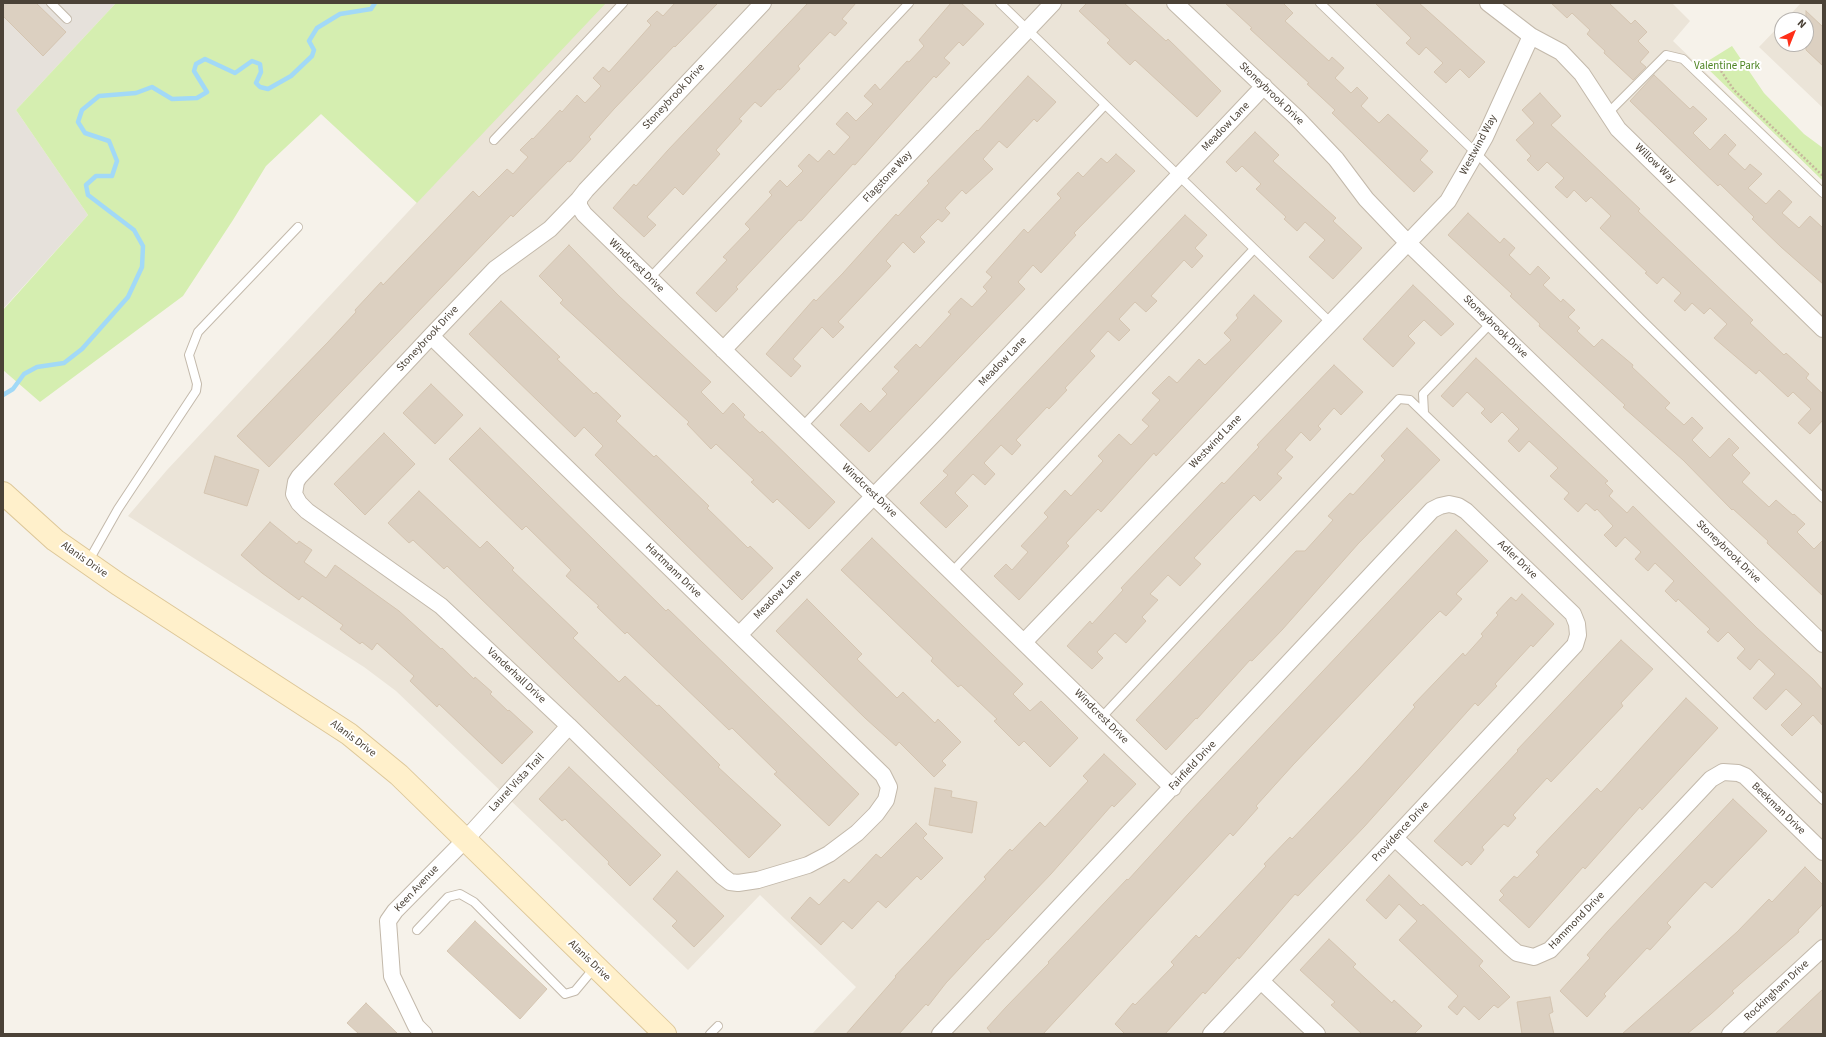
<!DOCTYPE html>
<style>
body{margin:0}
#map{position:relative;width:1826px;height:1037px;overflow:hidden;background:#f6f2ea;font-family:"Source Sans 3",sans-serif}
canvas{display:block}
.frame{position:absolute;inset:0;border:4px solid #4b4237;pointer-events:none}
.north{position:absolute;left:1774px;top:12px;width:40px;height:40px;box-sizing:border-box;background:#fff;border:1px solid #b7b3af;border-radius:50%;rotate:43deg;font-size:11px;font-weight:700;line-height:16px;text-align:center;color:#4b4237}
.north::after{content:'';display:block;margin:auto;width:14px;height:18px;background:#ff2f18;clip-path:polygon(50% 0,100% 100%,50% 72%,0 100%)}
</style>
<div id="map">
<canvas width="1826" height="1037"></canvas>
<div class="frame"></div>
<div class="north">N</div>
</div>
<script>
const g = document.querySelector('canvas').getContext('2d');
g.lineJoin = 'round';
function fillPath(path, color) { g.fillStyle = color; g.fill(path, 'evenodd'); }
const poly = rows => new Path2D(rows.map(r => 'M' + r).join(''));
function stroke(path, color, width, dash) { g.strokeStyle = color; g.lineWidth = width; g.lineCap = dash ? 'butt' : 'round'; g.setLineDash(dash || []); g.stroke(path); }
function drawText(font, color, halo, rows, align = 'center') {
  g.font = font + ' "Source Sans 3",sans-serif'; g.lineWidth = 4; g.setLineDash([]); g.textBaseline = 'middle'; g.strokeStyle = halo; g.fillStyle = color; for (const [text, x, y, turn = 0] of rows) {
    g.save(); g.translate(x, y); g.rotate((+turn || 0) * Math.PI / 180); g.textAlign = isNaN(turn) ? turn : align; if (halo) g.strokeText(text, 0, 0); g.fillText(text, 0, 0); g.restore();
  }
}
fillPath(poly([
 [603,3,1672,3,1690,21,1673,41,1823,186,1823,1034,812,1034,856,987,760,895,688,970,396,691,364,667,128,516,167,470],
 [1801,3,1823,3,1823,108,1759,47,1782,23,1782,44,1806,44,1806,20,1785,20]
]), '#ebe4d8');
fillPath(poly([
 [3,3,116,3,16,110,88,215,3,309]
]), '#e6e1db');
fillPath(poly([
 [116,3,606,3,417,203,321,114,266,166,233,220,183,296,40,402,3,370,3,310,88,215,16,110],
 [1732,46,1764,93,1804,134,1823,148,1823,181,1703,64]
]), '#d5eeb0');
stroke(poly([
 [3,395,13,389,24,374,37,367,64,363,82,349,128,297,142,267,143,246,134,230,88,195,86,185,96,176,112,176,117,161,109,141,85,133,78,122,82,110,99,96,136,93,152,87,172,99,197,98,207,92,194,71,196,64,205,59,235,73,252,61,260,64,261,72,256,83,260,87,268,89,291,76,312,56,314,50,309,41,317,28,340,14,371,9,375,3]
]), '#a2d9f7', 4.5);
const building = poly([
 [3,3,36,3,66,32,43,56,3,16,3,3],
 [675,3,718,3,675,47,674,46,614,109,589,137,591,139,570,162,568,161,513,217,511,215,269,467,237,436,328,342,356,312,355,310,381,282,383,285,473,191,479,197,507,169,513,174,528,157,520,150,532,138,533,139,560,110,562,112,577,95,585,103,601,86,593,78,603,67,609,72,651,25,647,21,657,11,663,16,675,3],
 [808,3,856,3,842,19,847,23,835,36,830,32,798,66,800,69,780,90,778,89,761,107,755,102,739,119,742,121,716,150,720,154,683,195,675,187,647,217,656,225,644,237,613,208,634,184,636,186,668,150,808,3],
 [951,3,961,3,984,24,963,46,959,42,944,58,950,63,936,78,934,76,855,165,853,164,801,221,799,220,736,287,738,289,716,312,696,293,727,260,723,257,750,229,745,224,772,195,769,192,780,180,787,187,803,171,798,166,809,154,818,162,829,150,834,155,850,137,836,124,847,112,856,121,873,104,864,96,875,84,880,90,907,61,909,62,924,46,919,40,951,3],
 [1087,3,1124,3,1166,41,1168,39,1221,91,1197,117,1135,60,1130,65,1107,43,1110,40,1079,11,1087,3],
 [1225,3,1283,3,1293,13,1285,21,1329,61,1332,57,1344,68,1335,78,1351,93,1357,87,1368,98,1361,106,1379,123,1388,114,1428,151,1420,160,1433,172,1414,192,1332,113,1335,110,1307,84,1309,83,1250,29,1252,28,1225,3],
 [1375,3,1419,3,1485,62,1469,78,1460,69,1446,83,1434,72,1443,63,1426,47,1419,55,1406,43,1411,38,1375,3],
 [1551,3,1609,3,1631,24,1635,20,1647,32,1638,41,1649,52,1640,62,1646,67,1633,80,1604,53,1605,51,1587,34,1590,30,1572,13,1567,18,1551,3],
 [1806,11,1823,27,1823,66,1806,50,1806,11],
 [1654,75,1690,109,1693,106,1707,119,1693,133,1710,150,1725,134,1736,145,1728,154,1745,170,1750,164,1762,174,1748,188,1766,204,1779,190,1792,202,1782,213,1799,228,1810,216,1823,228,1823,284,1781,247,1752,219,1754,217,1720,184,1718,186,1630,101,1654,75],
 [1028,76,1056,102,1037,122,1034,119,1007,148,999,141,983,159,993,169,966,194,962,190,945,208,950,213,942,222,938,219,920,237,925,242,914,253,903,242,886,261,891,266,838,322,844,327,833,338,822,327,793,359,801,366,791,377,766,354,814,299,816,301,843,273,896,214,898,216,929,183,927,181,977,130,978,131,1028,76],
 [1540,93,1561,116,1551,125,1640,209,1638,211,1753,320,1750,323,1784,355,1786,353,1809,374,1806,378,1823,394,1823,420,1810,434,1798,423,1811,409,1793,392,1788,397,1759,370,1756,374,1714,338,1727,324,1710,308,1704,314,1692,303,1685,311,1674,301,1681,293,1663,277,1657,284,1645,273,1647,272,1600,228,1611,216,1591,197,1586,202,1574,190,1567,198,1555,187,1564,178,1547,162,1538,171,1527,160,1531,156,1516,140,1534,123,1522,110,1540,93],
 [1255,132,1279,155,1273,161,1336,218,1333,221,1362,248,1333,279,1309,257,1325,240,1305,222,1297,231,1284,219,1286,217,1256,189,1261,184,1242,166,1236,172,1226,162,1255,132],
 [1116,154,1135,171,1074,233,1076,235,1041,273,1033,265,1018,282,1025,289,869,452,840,425,861,403,870,412,887,394,882,389,899,371,894,367,916,344,920,348,951,314,948,312,961,298,972,307,987,291,983,287,992,277,986,272,1024,229,1028,233,1061,198,1057,194,1078,172,1083,177,1101,158,1107,163,1116,154],
 [1468,213,1500,243,1504,238,1515,248,1509,255,1530,275,1538,266,1550,278,1543,285,1561,302,1563,299,1575,310,1568,317,1580,328,1577,331,1594,347,1602,339,1633,365,1632,367,1670,403,1665,408,1684,425,1692,417,1703,428,1692,440,1710,458,1729,438,1739,448,1732,455,1750,473,1742,482,1769,507,1776,500,1793,515,1794,514,1805,524,1797,532,1814,549,1823,540,1823,596,1767,543,1768,541,1733,509,1732,510,1683,460,1623,407,1625,405,1539,326,1540,324,1510,296,1512,294,1448,235,1468,213],
 [1185,215,1207,235,1195,248,1203,256,1192,268,1184,260,1151,296,1157,301,1146,312,1135,302,1119,319,1130,330,1119,341,1108,331,1090,351,1095,356,1065,388,1067,390,1049,409,1047,407,1016,440,1021,445,1012,455,1001,445,984,463,995,474,985,485,973,474,955,493,968,506,946,528,920,503,948,475,943,471,1185,215],
 [569,245,619,296,711,382,701,392,723,414,733,403,745,415,743,417,760,433,762,431,835,502,809,529,777,499,773,503,751,482,754,480,716,444,711,449,687,424,689,422,560,303,563,300,539,276,569,245],
 [1413,285,1454,324,1441,336,1424,320,1408,336,1415,343,1393,367,1363,339,1413,285],
 [1254,295,1282,321,1156,456,1154,453,1101,512,1098,509,1066,543,1069,546,1019,600,994,576,1006,564,1012,570,1028,552,1021,546,1048,517,1044,513,1065,490,1071,496,1103,461,1098,456,1119,434,1131,445,1149,426,1142,420,1160,400,1152,393,1169,376,1177,383,1199,359,1205,365,1231,340,1224,333,1238,318,1236,315,1254,295],
 [501,301,560,357,557,359,594,394,596,392,621,416,616,421,654,457,656,455,709,506,707,508,748,548,750,546,773,568,742,600,595,455,603,446,584,427,575,437,469,334,501,301],
 [1476,358,1608,481,1605,483,1613,491,1609,496,1627,513,1633,506,1757,628,1813,679,1823,690,1823,726,1813,715,1792,736,1781,725,1802,704,1786,689,1766,710,1753,698,1775,674,1759,659,1750,670,1737,658,1745,649,1728,632,1718,642,1707,632,1710,629,1678,599,1676,602,1665,591,1674,581,1655,563,1648,571,1635,559,1641,552,1625,537,1616,547,1604,535,1613,526,1597,509,1595,511,1586,503,1578,512,1564,499,1569,493,1550,476,1558,468,1529,441,1519,452,1508,441,1519,429,1502,412,1491,423,1481,413,1485,409,1467,392,1453,407,1441,396,1476,358],
 [1334,365,1363,392,1341,415,1334,408,1318,426,1321,429,1310,441,1301,432,1285,450,1293,457,1277,474,1282,478,1260,501,1254,495,1194,558,1201,564,1180,586,1168,575,1150,594,1158,600,1142,617,1146,621,1126,643,1115,633,1097,652,1103,658,1092,669,1067,646,1090,621,1092,624,1123,590,1121,588,1222,482,1224,484,1259,447,1257,445,1334,365],
 [431,384,463,415,435,444,403,413,431,384],
 [480,428,666,611,668,609,859,794,829,826,774,774,777,772,732,728,729,730,627,632,625,634,597,607,599,606,566,576,571,570,526,526,522,530,449,459,480,428],
 [1407,428,1440,460,1358,544,1282,630,1252,661,1250,660,1197,719,1196,718,1166,750,1136,720,1296,551,1305,551,1333,520,1328,516,1350,493,1353,495,1385,460,1381,456,1407,428],
 [384,433,415,464,365,515,334,484,384,433],
 [215,456,259,470,247,506,204,493,215,456],
 [419,491,480,548,487,541,514,568,512,570,578,633,573,638,619,682,625,676,657,706,659,705,720,765,718,767,781,825,749,858,447,566,444,569,413,540,409,543,388,523,419,491],
 [270,522,297,544,299,541,312,550,304,562,326,578,335,565,399,611,441,649,442,648,474,679,475,677,492,692,490,694,508,711,509,710,533,732,502,764,439,704,437,707,410,681,414,676,377,643,372,650,362,642,360,644,340,629,343,625,302,596,299,600,262,573,241,555,270,522],
 [1456,530,1488,561,1456,594,1462,599,1446,616,1440,611,1427,624,1293,765,1256,806,1258,808,1233,836,1230,833,1043,1034,992,1034,987,1028,1006,1007,1049,963,1048,962,1127,879,1128,880,1189,813,1456,530],
 [872,538,1023,684,1013,694,1030,711,1041,701,1078,738,1050,767,1024,741,1019,746,994,721,997,719,961,685,958,687,931,661,933,658,841,570,872,538],
 [1522,594,1554,624,1533,647,1531,645,1495,684,1497,686,1478,706,1475,703,1364,827,1298,896,1295,894,1239,959,1238,957,1205,994,1203,992,1165,1034,1125,1034,1115,1024,1133,1003,1135,1005,1174,965,1171,962,1196,935,1199,938,1266,866,1264,864,1290,837,1292,839,1360,768,1415,707,1413,705,1463,653,1465,656,1483,636,1481,634,1498,615,1496,613,1511,597,1516,601,1522,594],
 [807,599,862,654,857,659,897,698,903,692,935,723,938,719,961,742,942,761,946,765,934,777,899,742,896,746,865,718,776,631,807,599],
 [1621,640,1653,669,1621,703,1623,706,1551,782,1547,778,1513,815,1516,818,1508,827,1504,824,1482,847,1484,850,1471,865,1467,861,1462,866,1434,841,1518,751,1517,750,1621,640],
 [1686,698,1718,728,1642,810,1640,807,1585,869,1583,867,1529,928,1499,900,1504,895,1500,891,1514,876,1517,878,1539,855,1536,852,1597,788,1601,792,1686,698],
 [1104,754,1136,784,1114,807,1112,805,1051,874,988,940,987,939,946,983,928,1006,926,1004,899,1034,846,1034,896,977,895,976,986,879,984,877,1010,849,1012,851,1040,822,1045,827,1088,781,1083,776,1104,754],
 [569,767,661,855,630,886,608,864,609,862,565,819,562,821,539,799,569,767],
 [935,788,952,791,951,797,977,802,972,833,929,825,935,788],
 [1733,799,1767,831,1712,888,1705,882,1667,923,1671,927,1650,950,1647,948,1604,994,1606,996,1587,1017,1560,991,1590,958,1587,955,1608,931,1733,799],
 [916,823,927,834,923,838,943,858,921,880,917,876,886,908,878,901,852,929,843,921,821,945,791,918,810,897,819,905,844,879,849,883,876,854,881,858,916,823],
 [1805,867,1823,885,1823,904,1798,930,1799,932,1732,991,1734,993,1711,1014,1687,1034,1622,1034,1737,932,1769,899,1772,902,1805,867],
 [677,871,724,916,694,947,672,926,677,921,653,899,677,871],
 [1389,875,1421,906,1423,904,1483,961,1479,966,1510,997,1498,1008,1494,1005,1479,1020,1464,1006,1457,1015,1448,1007,1458,996,1399,940,1417,921,1399,904,1386,919,1366,900,1389,875],
 [475,921,547,989,520,1019,447,951,475,921],
 [1329,939,1356,964,1353,967,1392,1003,1394,1000,1422,1026,1414,1034,1362,1034,1331,1005,1335,1002,1300,970,1329,939],
 [1823,989,1823,1034,1775,1034,1790,1020,1823,989],
 [1550,997,1553,1012,1549,1014,1554,1034,1522,1034,1517,1002,1550,997],
 [366,1003,398,1034,359,1034,347,1023,366,1003]
]);
fillPath(building, '#dcd0c1');
stroke(building, '#d5c5b1', 1);
const lane = poly([
 [51,3,67,19],
 [1000,3,1331,323],
 [1320,3,1476,153,1641,319,1823,498],
 [1608,113,1666,55,1683,59,1823,193],
 [494,140,623,3],
 [649,279,909,3],
 [1424,413,1423,394,1491,323],
 [802,427,1105,105],
 [88,562,118,509,196,391,197,384,189,355,198,332,298,227],
 [952,572,1254,249],
 [1101,718,1399,399,1410,400,1823,800],
 [417,930,448,897,460,894,474,902,565,994,575,991,595,967],
 [710,1034,718,1026]
]);
const street = poly([
 [763,3,586,190,579,199,579,206,584,214,1173,788],
 [1175,3,1297,118,1336,159,1366,199,1408,243,1823,644],
 [1488,3,1531,36,1561,52,1582,74,1618,129,1823,329],
 [431,336,883,775,889,787,886,800,876,814,857,833,829,854,808,865,758,880,738,883,730,882,722,876,569,726,441,606,307,511,299,503,294,494,296,482,299,477,431,336,495,269,550,229,579,199],
 [723,350,1053,3],
 [739,635,936,432,1264,86],
 [1024,642,1448,201,1485,137,1531,36],
 [1395,838,1510,947,1517,953,1534,957,1550,950,1711,779,1723,772,1738,773,1745,776,1823,852],
 [1261,981,1317,1034],
 [424,1034,416,1026,392,976,388,921,395,911,465,840,569,726],
 [940,1034,1432,510,1440,506,1449,504,1458,506,1466,511,1573,614,1577,624,1578,635,1575,645,1211,1034],
 [1730,1034,1823,948]
]);
const secondary = poly([
 [3,493,55,540,118,584,349,734,399,775,665,1034]
]);
stroke(lane, '#c3b9ab', 10);
stroke(street, '#c3b9ab', 18);
stroke(secondary, '#ddc798', 24);
stroke(poly([
 [1721,71,1734,90,1823,176]
]), '#c6b59b', 2.5, [2, 2]);
stroke(lane, '#fff', 8);
stroke(street, '#fff', 16);
stroke(secondary, '#fff0cb', 22);
drawText('11px', '#4d8423', '#fff', [
 ["Valentine Park",1727,67]
]);
drawText('11px', '#4b4237', '#fff', [
 ["Stoneybrook Drive",1271,94,44],
 ["Stoneybrook Drive",674,97,-47],
 ["Meadow Lane",1226,127,-46],
 ["Westwind Way",1479,145,-62],
 ["Willow Way",1655,164,44],
 ["Flagstone Way",888,177,-47],
 ["Windcrest Drive",636,266,44],
 ["Stoneybrook Drive",1495,327,44],
 ["Stoneybrook Drive",428,339,-47],
 ["Meadow Lane",1003,362,-46],
 ["Westwind Lane",1216,442,-46],
 ["Windcrest Drive",869,491,44],
 ["Stoneybrook Drive",1728,552,44],
 ["Alanis Drive",84,560,35],
 ["Adler Drive",1517,560,44],
 ["Hartmann Drive",673,571,44],
 ["Meadow Lane",778,595,-46],
 ["Vanderhall Drive",516,676,43],
 ["Windcrest Drive",1101,717,45],
 ["Alanis Drive",353,739,37],
 ["Fairfield Drive",1193,766,-47],
 ["Laurel Vista Trail",517,783,-47],
 ["Beekman Drive",1778,809,44],
 ["Providence Drive",1401,832,-47],
 ["Keen Avenue",417,889,-47],
 ["Hammond Drive",1577,921,-46],
 ["Alanis Drive",589,961,44],
 ["Rockingham Drive",1777,991,-43]
]);
</script>
